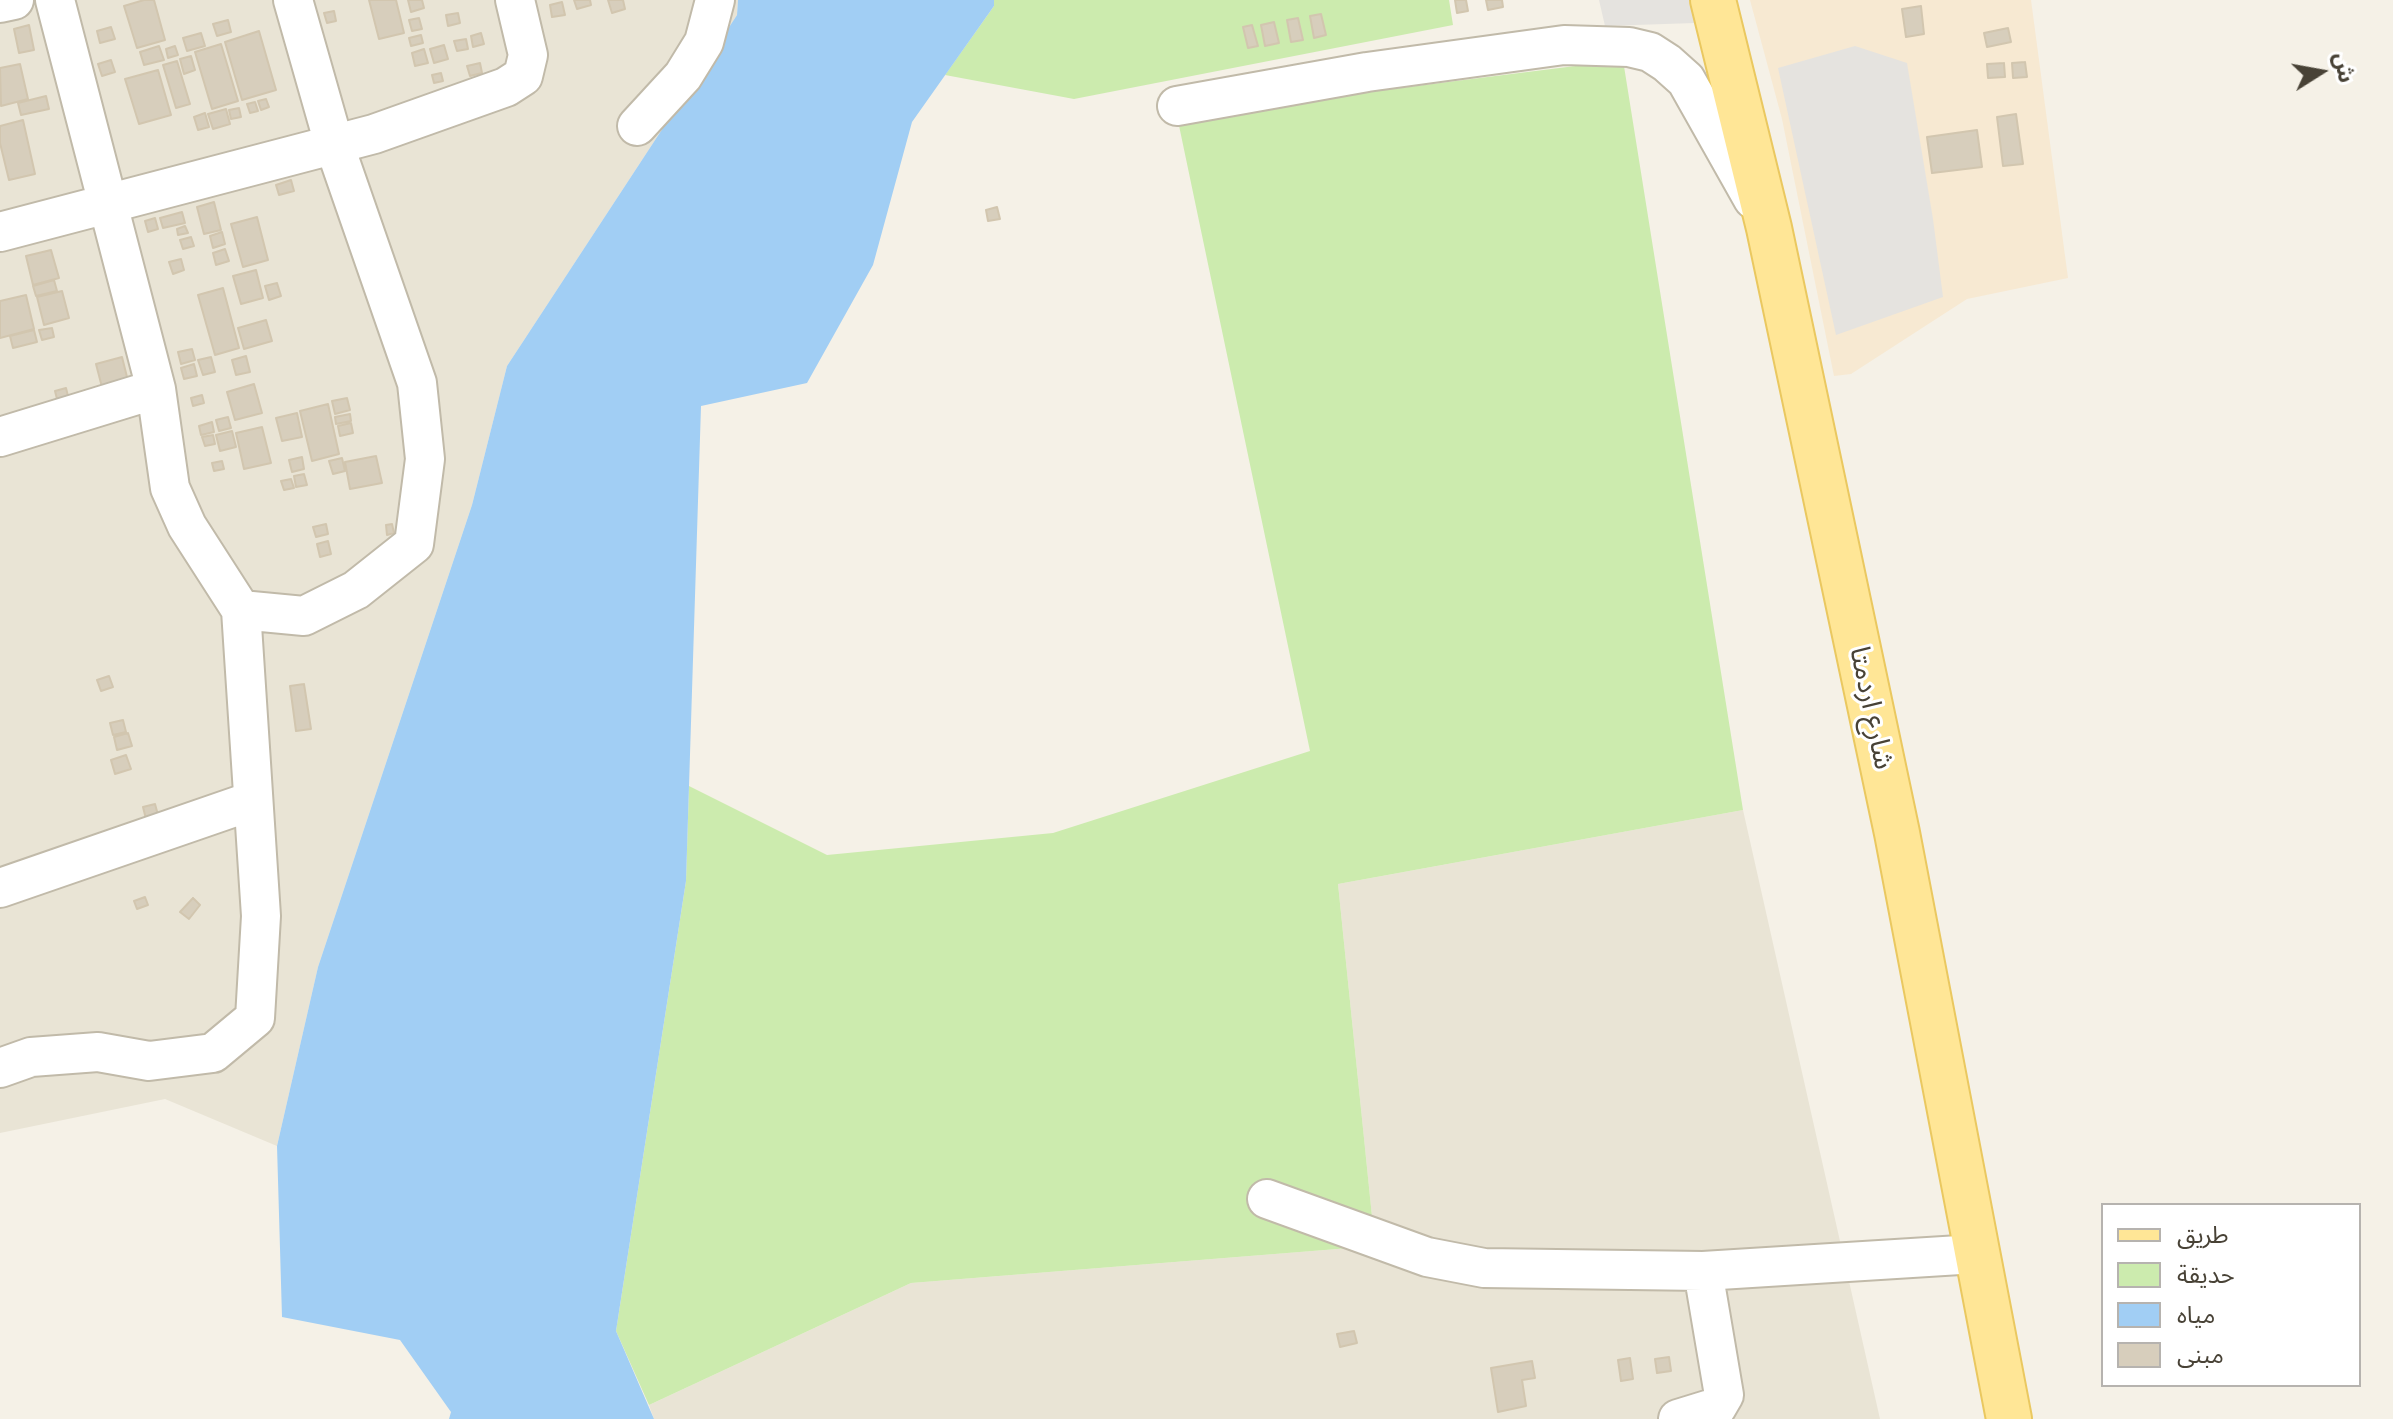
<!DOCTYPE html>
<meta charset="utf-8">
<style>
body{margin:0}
#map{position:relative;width:2393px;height:1419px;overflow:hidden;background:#f5f1e7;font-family:"PT Sans","Noto Sans Arabic",sans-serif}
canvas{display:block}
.legend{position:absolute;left:2101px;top:1203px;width:260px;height:184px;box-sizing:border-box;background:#fff;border:2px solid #b6b3af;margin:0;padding:10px 14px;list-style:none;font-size:24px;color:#484236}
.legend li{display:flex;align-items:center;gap:16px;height:40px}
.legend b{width:40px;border:2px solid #b6b3af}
.north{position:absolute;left:2281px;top:32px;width:80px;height:80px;-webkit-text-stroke:6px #fff;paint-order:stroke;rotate:79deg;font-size:22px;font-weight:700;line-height:32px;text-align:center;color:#484236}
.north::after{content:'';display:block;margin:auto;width:28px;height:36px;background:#484236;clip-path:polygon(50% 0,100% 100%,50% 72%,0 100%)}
</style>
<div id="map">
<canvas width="2393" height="1419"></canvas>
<ul class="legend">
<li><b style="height:10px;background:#ffe696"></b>طريق</li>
<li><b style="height:22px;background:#ccebae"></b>حديقة</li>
<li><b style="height:22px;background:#a1cef4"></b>مياه</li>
<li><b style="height:22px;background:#d7cebc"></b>مبنى</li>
</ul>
<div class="north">ش</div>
</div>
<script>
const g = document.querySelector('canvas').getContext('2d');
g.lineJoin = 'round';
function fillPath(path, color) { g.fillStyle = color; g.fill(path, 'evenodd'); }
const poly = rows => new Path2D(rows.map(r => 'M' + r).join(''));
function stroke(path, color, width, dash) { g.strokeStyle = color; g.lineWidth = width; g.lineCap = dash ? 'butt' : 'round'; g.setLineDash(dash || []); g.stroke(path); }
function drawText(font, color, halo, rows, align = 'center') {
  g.font = font + ' "PT Sans","Noto Sans Arabic",sans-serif'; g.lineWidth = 6; g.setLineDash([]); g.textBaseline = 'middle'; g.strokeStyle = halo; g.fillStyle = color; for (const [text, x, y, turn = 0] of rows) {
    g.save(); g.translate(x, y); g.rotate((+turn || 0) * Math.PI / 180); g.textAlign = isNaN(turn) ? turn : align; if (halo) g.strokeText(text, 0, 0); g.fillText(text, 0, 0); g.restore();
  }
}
fillPath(poly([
 [0,0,738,0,737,15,507,366,472,505,318,967,277,1146,165,1099,0,1133],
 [1743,810,1880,1419,654,1419,649,1405,911,1283,1375,1246,1338,884]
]), '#e9e4d5');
fillPath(poly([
 [1750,0,2031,0,2068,278,1967,299,1851,374,1834,376,1782,119]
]), '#f7e9d2');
fillPath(poly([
 [994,0,1449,0,1453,25,1074,99,945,75,994,6],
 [1623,60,1743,810,1338,884,1375,1246,911,1283,649,1405,616,1331,686,881,689,786,827,855,1053,833,1310,751,1177,116]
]), '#ccebae');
fillPath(poly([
 [1599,0,1689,0,1695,23,1605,26],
 [1855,46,1907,63,1933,219,1943,297,1836,335,1778,68]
]), '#e5e3df');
fillPath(poly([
 [738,0,994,0,994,6,912,122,873,265,807,383,701,406,686,881,616,1331,654,1419,449,1419,451,1412,400,1340,282,1317,277,1146,318,967,472,505,507,366,737,15]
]), '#a1cef4');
const building = poly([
 [144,0,154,0,165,40,137,48,124,6,144,0],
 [369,0,396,0,404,33,379,39,369,0],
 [408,0,422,0,424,8,411,12,408,0],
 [574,0,590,0,591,5,577,9,574,0],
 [608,0,623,0,625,9,612,13,608,0],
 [1455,0,1466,0,1468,11,1457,13,1455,0],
 [1486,0,1502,0,1503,7,1488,10,1486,0],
 [562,2,565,15,552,17,550,5,562,2],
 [1921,6,1924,34,1906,37,1902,9,1921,6],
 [334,11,336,21,327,23,324,13,334,11],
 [458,13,460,23,448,26,446,15,458,13],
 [1321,14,1326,35,1314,38,1310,16,1321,14],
 [419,18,422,29,412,31,409,20,419,18],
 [1298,18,1303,40,1291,42,1287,20,1298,18],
 [228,20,231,32,217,36,213,24,228,20],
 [1274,22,1279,43,1265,46,1261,25,1274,22],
 [29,25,34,50,19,53,14,29,29,25],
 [1252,25,1258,46,1248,48,1243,27,1252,25],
 [111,27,115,39,100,43,97,31,111,27],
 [2008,28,2011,42,1987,47,1984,33,2008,28],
 [259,31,276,90,242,100,225,42,259,31],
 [201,33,205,46,187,51,183,38,201,33],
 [481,33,484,44,473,47,471,36,481,33],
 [421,35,423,43,411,46,409,38,421,35],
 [466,39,468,49,457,51,454,41,466,39],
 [221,44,238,101,212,109,195,52,221,44],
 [444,45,448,59,434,63,430,49,444,45],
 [159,46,164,60,144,65,140,52,159,46],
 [175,46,178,55,168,58,166,49,175,46],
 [424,49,428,63,415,66,412,53,424,49],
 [191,56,195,70,184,74,180,59,191,56],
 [111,60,115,72,102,76,98,64,111,60],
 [177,61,190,104,176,108,163,65,177,61],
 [2025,62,2027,77,2013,78,2012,63,2025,62],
 [480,63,482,73,470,76,467,66,480,63],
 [2004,63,2005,77,1988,78,1987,64,2004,63],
 [20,64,28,99,1,106,0,68,20,64],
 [158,70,171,115,139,124,125,79,158,70],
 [441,73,443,81,434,83,432,75,441,73],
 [46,96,49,109,21,115,18,103,46,96],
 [266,99,269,107,261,110,258,101,266,99],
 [255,102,258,111,250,113,247,104,255,102],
 [239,108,241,117,231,119,229,110,239,108],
 [226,109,230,124,213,129,208,114,226,109],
 [205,113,209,127,198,130,194,117,205,113],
 [2016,114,2023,164,2003,166,1997,117,2016,114],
 [23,120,35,174,9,180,0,143,0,126,23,120],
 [1977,130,1982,167,1932,173,1927,137,1977,130],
 [291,180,294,191,279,195,276,185,291,180],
 [214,202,221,230,204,234,197,207,214,202],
 [997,207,1000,219,988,221,986,210,997,207],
 [182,212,185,223,163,228,160,218,182,212],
 [257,217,268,260,243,267,231,224,257,217],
 [155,218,158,229,148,232,145,221,155,218],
 [185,226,188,233,178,235,177,229,185,226],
 [222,232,225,244,213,248,210,236,222,232],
 [191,237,194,246,183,249,180,240,191,237],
 [225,249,229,261,216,265,213,253,225,249],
 [51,250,59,278,33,285,26,256,51,250],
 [181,259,184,270,173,274,169,262,181,259],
 [256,270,263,298,241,304,233,276,256,270],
 [54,280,57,291,36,296,33,286,54,280],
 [277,283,281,296,269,300,265,286,277,283],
 [223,288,239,348,215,355,198,295,223,288],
 [62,291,69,318,44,325,37,297,62,291],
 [26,295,34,329,0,338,0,301,26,295],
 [266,320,272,341,244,349,238,328,266,320],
 [52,328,54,337,42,340,39,330,52,328],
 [34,330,37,342,13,348,10,336,34,330],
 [192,349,195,360,181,364,178,352,192,349],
 [246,356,250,372,236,375,232,360,246,356],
 [122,357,129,385,103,391,96,364,122,357],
 [211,357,215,372,203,375,198,360,211,357],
 [194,364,197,376,184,379,181,368,194,364],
 [254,384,262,413,235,420,227,392,254,384],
 [66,388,69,400,58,403,55,391,66,388],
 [202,395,204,403,193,406,191,398,202,395],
 [347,398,350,410,335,414,332,401,347,398],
 [328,404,339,454,312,461,300,411,328,404],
 [297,413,302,437,282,441,276,418,297,413],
 [350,414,351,421,336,424,335,417,350,414],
 [228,417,231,428,219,431,216,420,228,417],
 [212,422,214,432,201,435,199,426,212,422],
 [351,423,353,433,340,436,338,426,351,423],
 [262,427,271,463,244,469,236,433,262,427],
 [232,431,236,447,220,451,216,435,232,431],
 [213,435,215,444,205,446,202,437,213,435],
 [376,456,382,483,350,489,345,462,376,456],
 [302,457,304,469,292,472,289,460,302,457],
 [342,458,345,471,333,474,329,461,342,458],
 [222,461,224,469,214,471,212,463,222,461],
 [304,474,307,485,296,487,294,476,304,474],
 [291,479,294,488,284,490,281,481,291,479],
 [326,524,328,534,316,537,313,527,326,524],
 [392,524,394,533,387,535,386,525,392,524],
 [328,541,331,554,320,557,317,544,328,541],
 [109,676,113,687,101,691,97,680,109,676],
 [304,684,311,729,296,731,290,686,304,684],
 [123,720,126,732,113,735,110,723,123,720],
 [128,733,132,746,117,750,114,737,128,733],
 [126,755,131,769,115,774,111,760,126,755],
 [155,804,158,815,146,819,143,807,155,804],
 [145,897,148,905,137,909,134,901,145,897],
 [193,898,200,905,189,919,180,912,193,898],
 [1354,1331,1357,1343,1340,1347,1337,1334,1354,1331],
 [1669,1357,1671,1371,1657,1373,1655,1359,1669,1357],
 [1630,1358,1633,1379,1621,1381,1618,1360,1630,1358],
 [1532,1361,1535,1378,1522,1380,1526,1406,1498,1412,1491,1368,1532,1361]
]);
fillPath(building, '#d7cebc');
stroke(building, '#d2c6af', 2);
const minor = poly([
 [55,0,156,389,170,488,187,526,241,610,304,616,356,590,414,544,425,459,417,383,334,144,293,0],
 [0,3,14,0],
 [1177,106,1367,72,1564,45,1629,47,1650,52,1667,63,1686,80,1753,199],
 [637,126,683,76,704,42,715,0],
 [0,232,374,134,506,87,523,76,528,55,515,0],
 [0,437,156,389],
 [0,888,252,801],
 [0,1068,31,1057,98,1052,149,1061,213,1053,255,1018,261,916,241,610],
 [1267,1199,1427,1257,1484,1268,1703,1271,1976,1254],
 [1678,1419,1717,1407,1724,1395,1703,1271]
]);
const major = poly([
 [1713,0,1769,228,1897,833,2009,1419]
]);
stroke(minor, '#c1baa9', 42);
stroke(major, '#eac860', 48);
stroke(minor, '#fff', 38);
stroke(major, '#ffe696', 44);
drawText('28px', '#484236', '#fff', [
 ["شارع اردمتا",1871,708,78]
]);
</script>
